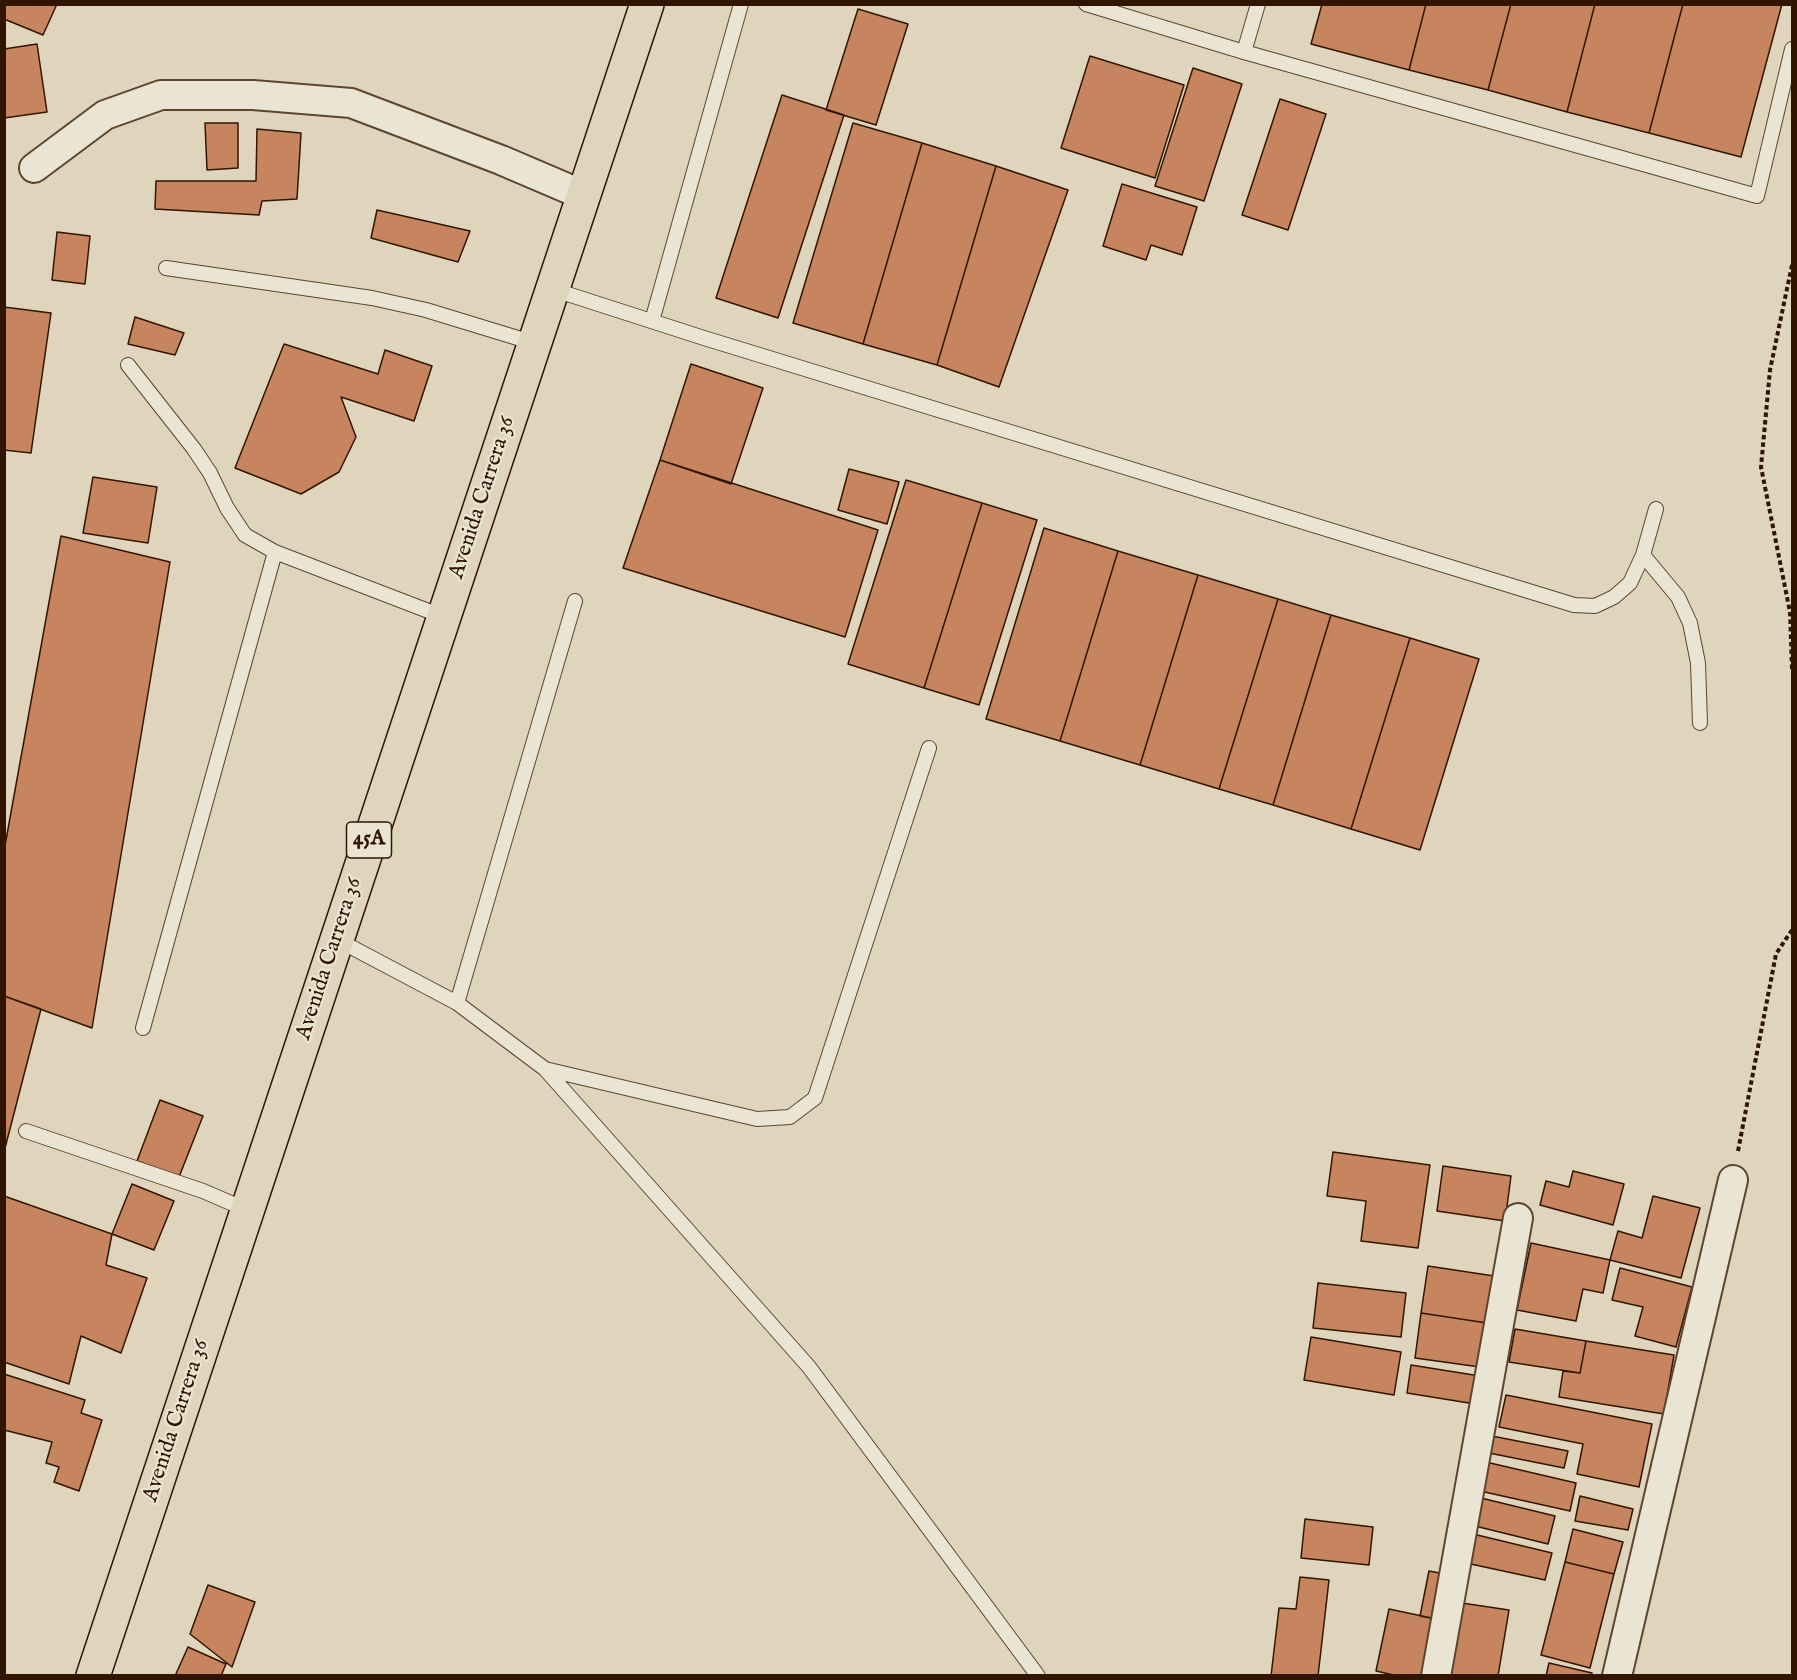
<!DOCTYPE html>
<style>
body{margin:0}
#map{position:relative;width:1797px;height:1680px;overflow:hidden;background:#ded5bc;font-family:"IM FELL English",serif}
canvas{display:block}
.frame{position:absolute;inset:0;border:6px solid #321500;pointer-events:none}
</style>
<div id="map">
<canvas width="1797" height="1680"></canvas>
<div class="frame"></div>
</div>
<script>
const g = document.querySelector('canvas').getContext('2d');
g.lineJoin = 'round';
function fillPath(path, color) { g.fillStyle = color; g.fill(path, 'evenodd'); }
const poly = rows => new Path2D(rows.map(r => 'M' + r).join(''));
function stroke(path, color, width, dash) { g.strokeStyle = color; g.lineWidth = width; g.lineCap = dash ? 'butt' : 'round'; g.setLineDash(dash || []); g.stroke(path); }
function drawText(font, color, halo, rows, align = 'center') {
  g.font = font + ' "IM FELL English",serif'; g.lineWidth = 4.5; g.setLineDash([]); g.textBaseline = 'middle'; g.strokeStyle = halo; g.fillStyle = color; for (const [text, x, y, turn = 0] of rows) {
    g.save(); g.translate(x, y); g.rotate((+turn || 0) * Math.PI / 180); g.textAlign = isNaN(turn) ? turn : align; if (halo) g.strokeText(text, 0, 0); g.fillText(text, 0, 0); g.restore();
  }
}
const building = poly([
 [4,4,57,4,43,35,4,19,4,4],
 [1322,4,1426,4,1409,70,1311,44,1322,4],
 [1426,4,1511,4,1488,90,1409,70,1426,4],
 [1511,4,1595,4,1567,112,1488,90,1511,4],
 [1595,4,1683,4,1649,133,1567,112,1595,4],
 [1683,4,1782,4,1741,157,1649,133,1683,4],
 [858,9,908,24,876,125,826,110,858,9],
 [37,44,47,112,4,118,4,49,37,44],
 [1090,56,1184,85,1155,178,1061,148,1090,56],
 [1193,68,1242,84,1204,201,1155,186,1193,68],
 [782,95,844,115,778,318,716,298,782,95],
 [1280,99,1326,114,1288,230,1242,215,1280,99],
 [205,123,238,123,238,168,207,170,205,123],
 [853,123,922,143,863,344,793,323,853,123],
 [257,129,301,133,297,199,262,201,259,215,155,209,156,181,256,181,257,129],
 [922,143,996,166,937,365,863,344,922,143],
 [996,166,1068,190,999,387,937,365,996,166],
 [1122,184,1197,207,1182,255,1151,245,1146,260,1103,246,1122,184],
 [377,210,470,231,458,262,371,238,377,210],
 [57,232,90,236,85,284,52,280,57,232],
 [4,307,51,313,31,453,4,450,4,307],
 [135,317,184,333,175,355,128,344,135,317],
 [284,344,378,374,385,350,432,366,414,421,341,397,356,437,339,472,301,494,235,468,284,344],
 [691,364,763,388,731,484,660,460,691,364],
 [660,460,878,530,845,637,623,568,660,460],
 [849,469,899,482,887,524,838,510,849,469],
 [93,477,157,487,148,543,83,533,93,477],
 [906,480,982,503,924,688,848,664,906,480],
 [982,503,1037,520,979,705,924,688,982,503],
 [1044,528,1118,551,1060,741,986,719,1044,528],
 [61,536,170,562,92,1028,4,996,4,851,61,536],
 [1118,551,1198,575,1140,765,1060,741,1118,551],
 [1198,575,1278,599,1219,789,1140,765,1198,575],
 [1278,599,1331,615,1273,805,1219,789,1278,599],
 [1331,615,1410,638,1351,829,1273,805,1331,615],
 [1410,638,1479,659,1420,850,1351,829,1410,638],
 [4,996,41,1009,4,1152,4,996],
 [160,1100,203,1116,179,1177,137,1161,160,1100],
 [1333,1152,1430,1165,1418,1248,1361,1241,1366,1201,1327,1196,1333,1152],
 [1443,1166,1511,1176,1505,1221,1437,1211,1443,1166],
 [1573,1171,1624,1184,1613,1225,1540,1205,1546,1181,1569,1187,1573,1171],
 [132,1184,174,1201,154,1250,112,1234,132,1184],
 [4,1196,112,1234,106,1265,147,1278,121,1353,81,1336,69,1384,4,1362,4,1196],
 [1653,1196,1700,1208,1681,1278,1610,1260,1618,1231,1642,1238,1653,1196],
 [1531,1243,1610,1260,1603,1293,1583,1289,1576,1321,1517,1310,1531,1243],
 [1428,1266,1494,1276,1487,1323,1421,1313,1428,1266],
 [1620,1268,1692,1287,1676,1347,1635,1336,1643,1307,1612,1300,1620,1268],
 [1318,1283,1406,1293,1401,1337,1313,1328,1318,1283],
 [1421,1313,1487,1323,1480,1367,1415,1358,1421,1313],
 [1515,1329,1586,1341,1580,1373,1509,1362,1515,1329],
 [1311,1337,1401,1352,1394,1395,1304,1380,1311,1337],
 [1586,1341,1674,1355,1664,1414,1559,1397,1563,1371,1580,1373,1586,1341],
 [1411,1365,1480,1376,1475,1404,1407,1393,1411,1365],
 [4,1374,85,1400,81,1413,102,1420,79,1491,54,1482,59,1467,46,1463,52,1442,4,1430,4,1374],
 [1506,1395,1652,1424,1639,1487,1577,1474,1583,1444,1499,1427,1506,1395],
 [1492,1436,1568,1451,1564,1468,1489,1453,1492,1436],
 [1486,1462,1576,1483,1570,1511,1480,1491,1486,1462],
 [1580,1496,1633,1509,1628,1530,1575,1521,1580,1496],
 [1481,1498,1555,1516,1548,1544,1475,1526,1481,1498],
 [1305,1519,1373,1527,1369,1565,1301,1558,1305,1519],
 [1573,1529,1623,1542,1614,1574,1565,1562,1573,1529],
 [1473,1534,1552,1553,1545,1580,1466,1563,1473,1534],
 [1565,1562,1614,1574,1590,1668,1541,1655,1565,1562],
 [1429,1571,1450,1575,1441,1620,1420,1616,1429,1571],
 [1300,1577,1329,1580,1318,1676,1271,1676,1279,1608,1296,1609,1300,1577],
 [208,1585,255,1602,232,1667,190,1634,208,1585],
 [1455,1602,1509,1610,1498,1676,1443,1676,1455,1602],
 [1389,1609,1441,1620,1429,1676,1398,1676,1376,1671,1389,1609],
 [188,1647,226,1664,221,1676,175,1676,188,1647],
 [1549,1663,1592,1673,1591,1676,1546,1676,1549,1663]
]);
fillPath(building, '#c6855e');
stroke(building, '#321500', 1.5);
const service = poly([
 [1086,4,1244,52,1757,196,1792,49],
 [1244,52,1258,4],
 [166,268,372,298,426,310,534,343],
 [552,289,704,338,1574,605,1595,606,1614,597,1630,583,1643,555,1656,509],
 [652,321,741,4],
 [128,365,194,449,210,473,227,508,245,535,275,552,444,617],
 [1643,555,1678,597,1690,623,1698,663,1700,723],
 [336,939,457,1003,545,1069,809,1367,1038,1676],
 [457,1003,575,601],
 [143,1028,275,552],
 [545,1069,757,1119,790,1117,815,1098,929,748],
 [26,1131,203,1191,247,1210]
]);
const minor = poly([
 [34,168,105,115,161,95,253,95,351,103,501,160,583,195],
 [1436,1676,1518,1218],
 [1617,1676,1733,1180]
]);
const primary = poly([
 [93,1676,647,4]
]);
stroke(service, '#5d452f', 16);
stroke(minor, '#5d452f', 32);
stroke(primary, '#321500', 36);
stroke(poly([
 [1792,265,1770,370,1761,467,1790,612,1792,669],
 [1738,1151,1776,954,1792,930]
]), '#321500', 4, [4.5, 3]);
stroke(service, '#eae4d3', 14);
stroke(minor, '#eae4d3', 28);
stroke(primary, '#ded5bc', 33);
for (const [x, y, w] of [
 [369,840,45]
]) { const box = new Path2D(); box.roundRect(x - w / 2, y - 18, w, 36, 4.5); g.fillStyle = '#eae4d3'; g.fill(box); stroke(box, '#321500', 1.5); }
drawText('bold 21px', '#321500', null, [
 ["45A",369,840]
]);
drawText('22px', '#321500', '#eae4d3', [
 ["Avenida Carrera 36",483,498,-72],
 ["Avenida Carrera 36",330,959,-72],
 ["Avenida Carrera 36",177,1421,-72]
]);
</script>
